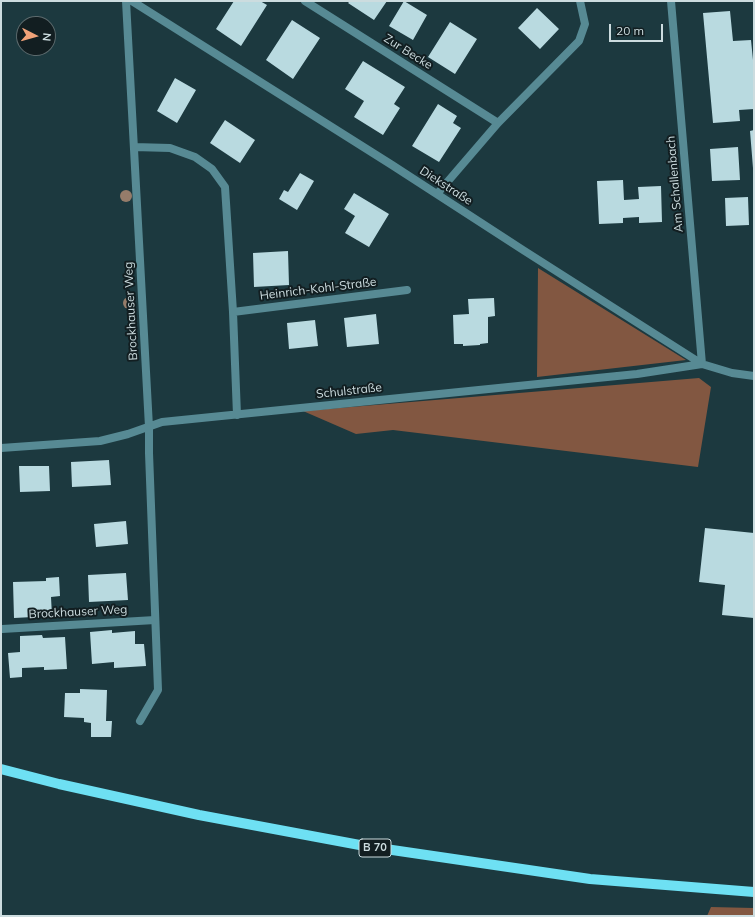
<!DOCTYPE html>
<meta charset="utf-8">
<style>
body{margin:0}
#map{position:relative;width:755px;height:917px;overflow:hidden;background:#1c393f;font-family:Mulish,sans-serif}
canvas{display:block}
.frame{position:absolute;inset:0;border:2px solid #ccdcdf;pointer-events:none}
.north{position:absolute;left:16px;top:16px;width:40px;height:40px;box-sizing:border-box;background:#121e21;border:1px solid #5c6a6d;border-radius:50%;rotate:96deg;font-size:11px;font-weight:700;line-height:16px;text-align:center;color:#ccdcdf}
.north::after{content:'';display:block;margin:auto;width:14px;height:18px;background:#f0a279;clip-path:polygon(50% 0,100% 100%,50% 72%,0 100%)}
.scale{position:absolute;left:609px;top:24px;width:54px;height:18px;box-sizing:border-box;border:2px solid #ccdcdf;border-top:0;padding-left:5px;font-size:12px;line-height:14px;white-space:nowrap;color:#ccdcdf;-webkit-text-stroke:3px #121e21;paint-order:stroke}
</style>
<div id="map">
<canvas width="755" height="917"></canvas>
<div class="frame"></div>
<div class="north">N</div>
<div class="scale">20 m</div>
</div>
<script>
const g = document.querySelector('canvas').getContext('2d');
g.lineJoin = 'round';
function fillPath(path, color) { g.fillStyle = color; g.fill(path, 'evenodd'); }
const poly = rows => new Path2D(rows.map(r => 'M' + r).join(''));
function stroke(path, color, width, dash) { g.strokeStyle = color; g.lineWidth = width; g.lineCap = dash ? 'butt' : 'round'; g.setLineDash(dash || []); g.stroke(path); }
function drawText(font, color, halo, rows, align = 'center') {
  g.font = font + ' Mulish,sans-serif'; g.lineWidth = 4; g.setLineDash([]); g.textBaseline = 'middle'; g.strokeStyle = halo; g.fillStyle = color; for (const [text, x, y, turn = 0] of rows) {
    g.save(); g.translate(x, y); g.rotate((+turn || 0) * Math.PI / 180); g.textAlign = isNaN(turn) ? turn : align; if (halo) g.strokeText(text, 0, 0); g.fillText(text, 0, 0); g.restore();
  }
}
fillPath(poly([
 [538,268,686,360,537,377],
 [699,378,711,387,698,467,393,430,356,434,303,411],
 [711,907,754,908,754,916,707,916]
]), '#825741');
fillPath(poly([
 [234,1,260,1,267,5,241,46,216,29],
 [350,1,387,1,374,20,348,3],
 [404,1,427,15,413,40,389,26],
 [537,8,559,29,540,49,518,28],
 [730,11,733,41,751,40,754,70,754,109,739,110,740,121,713,123,703,13],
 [292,20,320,38,293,79,266,60],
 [450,22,477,39,455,74,428,57],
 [363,61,405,87,394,104,400,108,383,135,354,117,364,101,345,89],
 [175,78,196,90,177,123,157,111],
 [438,104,457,116,453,123,461,128,439,162,412,146],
 [225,120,255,140,240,163,210,143],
 [754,130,754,168,753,168,750,131],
 [738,147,740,180,712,181,710,149],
 [300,173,314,181,297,210,279,199,284,190,288,192],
 [623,180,624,200,639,199,638,187,661,186,662,222,639,223,639,217,623,218,623,223,599,224,597,181],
 [354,193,389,214,369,247,345,233,355,216,344,209],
 [748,197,749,225,726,226,725,198],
 [288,251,289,285,254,287,253,253],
 [494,298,495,316,488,317,488,343,480,344,480,345,463,346,463,344,454,344,453,315,469,314,468,299],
 [376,314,379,344,347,347,344,318],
 [315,320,318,346,289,349,287,323],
 [109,460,111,485,72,487,71,462],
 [19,466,49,466,50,491,20,492],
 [126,521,128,544,96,547,94,524],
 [705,528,754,533,754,618,722,615,725,585,699,582],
 [126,573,128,600,89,602,88,575],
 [59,577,60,596,51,597,52,616,14,618,13,582,46,581,46,578],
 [112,630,112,633,135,631,135,644,144,644,146,666,114,668,114,662,92,664,90,632],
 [42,635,43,638,65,637,67,669,44,670,44,667,22,668,22,677,10,678,8,653,20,652,20,636],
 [80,689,107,690,106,721,112,721,111,737,91,737,91,723,84,722,84,718,64,717,65,693,80,693]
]), '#b9dae0');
stroke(poly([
 [2,629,155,620]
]), '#578a94', 8);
stroke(poly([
 [126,1,149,427,149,453,158,690,140,721],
 [132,1,392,165,523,250,702,364,732,373,754,376],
 [305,1,498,123],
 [134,147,170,148,195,157,212,169,225,187,233,312,237,415],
 [437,194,498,123,579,41,585,24,580,1],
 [233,312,407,290],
 [1,448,100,441,128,434,162,422,637,374,702,364,671,1]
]), '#578a94', 8);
stroke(poly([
 [1,769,59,784,199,815,365,846,590,879,754,892]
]), '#6ee0f3', 10);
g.fillStyle = '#957c6a';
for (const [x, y] of [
 [126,196],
 [129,303]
]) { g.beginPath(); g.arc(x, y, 6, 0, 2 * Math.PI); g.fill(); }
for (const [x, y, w] of [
 [375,848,32]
]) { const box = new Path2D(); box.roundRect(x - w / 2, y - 9, w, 18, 3); g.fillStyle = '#121e21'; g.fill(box); stroke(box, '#ccdcdf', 1); }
drawText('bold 11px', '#ccdcdf', null, [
 ["B 70",375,848]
]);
drawText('12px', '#ccdcdf', '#121e21', [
 ["Zur Becke",408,52,32],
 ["Am Schallenbach",675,184,-95],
 ["Diekstraße",446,186,33],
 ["Heinrich-Kohl-Straße",318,289,-7],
 ["Brockhauser Weg",131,311,-93],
 ["Schulstraße",349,391,-6],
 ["Brockhauser Weg",78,612,-3]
]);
</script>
